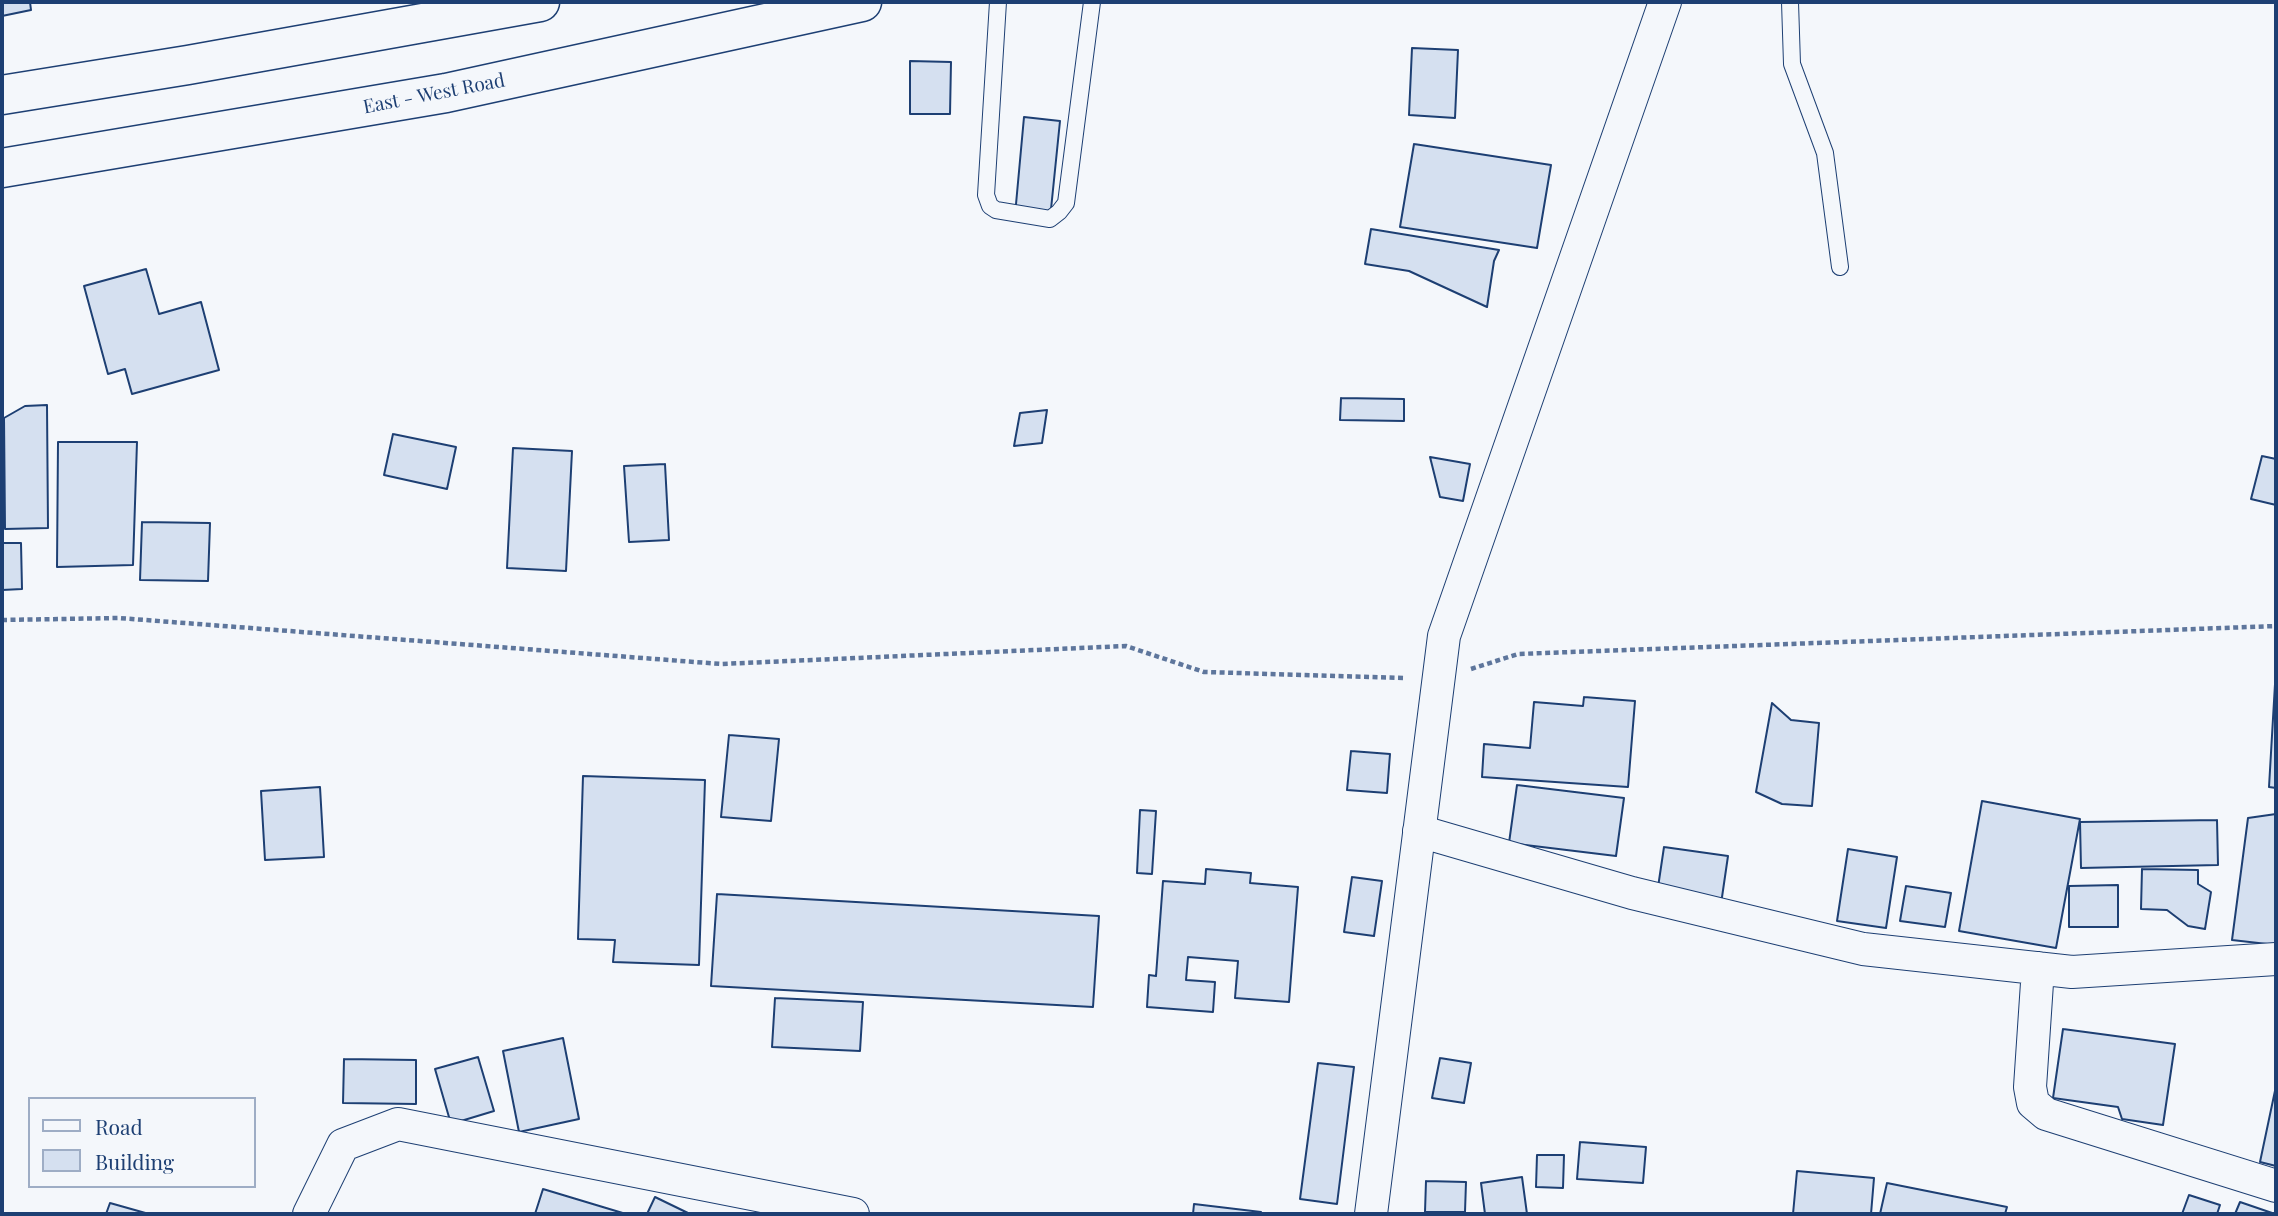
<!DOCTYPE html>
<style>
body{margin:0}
#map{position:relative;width:2278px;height:1216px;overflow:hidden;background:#f4f7fb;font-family:"Playfair Display",serif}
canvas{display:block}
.frame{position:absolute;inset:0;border:4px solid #1d3f73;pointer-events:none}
.legend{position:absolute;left:28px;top:1097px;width:228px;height:91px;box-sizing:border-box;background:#f4f7fb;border:2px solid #9eadc5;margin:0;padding:9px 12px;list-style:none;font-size:21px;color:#1d3f73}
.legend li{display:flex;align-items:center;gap:14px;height:35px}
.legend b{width:35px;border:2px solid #9eadc5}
</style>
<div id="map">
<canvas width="2278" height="1216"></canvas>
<div class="frame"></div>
<ul class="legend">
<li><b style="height:9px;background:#f4f7fb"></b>Road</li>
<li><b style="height:19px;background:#d5e0f0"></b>Building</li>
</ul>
</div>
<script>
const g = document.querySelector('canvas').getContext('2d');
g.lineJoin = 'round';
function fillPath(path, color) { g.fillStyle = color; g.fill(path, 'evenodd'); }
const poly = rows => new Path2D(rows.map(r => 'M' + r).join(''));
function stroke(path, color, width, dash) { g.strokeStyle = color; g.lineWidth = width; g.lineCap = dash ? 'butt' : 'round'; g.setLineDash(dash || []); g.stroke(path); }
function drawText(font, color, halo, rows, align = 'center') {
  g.font = font + ' "Playfair Display",serif'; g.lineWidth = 5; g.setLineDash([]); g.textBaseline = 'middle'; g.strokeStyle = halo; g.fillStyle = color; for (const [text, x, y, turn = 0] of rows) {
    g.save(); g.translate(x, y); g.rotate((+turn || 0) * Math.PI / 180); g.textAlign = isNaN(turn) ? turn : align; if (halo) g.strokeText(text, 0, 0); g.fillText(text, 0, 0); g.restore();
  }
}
const building = poly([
 [2,2,30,2,31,10,2,16,2,2],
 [1412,48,1458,50,1455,118,1409,115,1412,48],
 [910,61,951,62,950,114,910,114,910,61],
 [1024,117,1060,121,1050,219,1015,215,1024,117],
 [1414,144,1551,165,1537,248,1400,227,1414,144],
 [1371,229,1499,250,1494,261,1487,307,1409,271,1365,264,1371,229],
 [146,269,159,314,201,302,219,370,132,394,125,369,108,374,84,286,146,269],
 [1341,398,1404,399,1404,421,1340,420,1341,398],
 [47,405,48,528,5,529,4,418,25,406,47,405],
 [1047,410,1042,443,1014,446,1020,413,1047,410],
 [393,434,456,447,447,489,384,475,393,434],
 [58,442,137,442,133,565,57,567,58,442],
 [513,448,572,451,566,571,507,568,513,448],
 [2262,456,2276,459,2276,505,2251,499,2262,456],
 [1430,457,1470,464,1463,501,1440,497,1430,457],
 [665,464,669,540,629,542,624,466,665,464],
 [142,522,210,523,208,581,140,580,142,522],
 [2,543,21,543,22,589,2,590,2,543],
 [2276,667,2276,788,2269,787,2276,667],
 [1584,697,1635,701,1628,787,1482,777,1484,744,1530,748,1534,702,1583,706,1584,697],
 [1772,703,1791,720,1819,723,1812,806,1782,804,1756,792,1772,703],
 [729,735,779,739,771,821,721,817,729,735],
 [1351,751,1390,754,1387,793,1347,790,1351,751],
 [583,776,705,780,699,965,613,962,615,940,578,939,583,776],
 [1517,785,1624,798,1616,856,1509,843,1517,785],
 [320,787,324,857,265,860,261,791,320,787],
 [1982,801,2080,819,2056,948,1959,931,1982,801],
 [1140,810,1156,811,1152,874,1137,873,1140,810],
 [2276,814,2276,945,2232,940,2248,818,2276,814],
 [2217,820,2218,865,2081,868,2080,822,2217,820],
 [1664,847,1728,856,1721,904,1657,894,1664,847],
 [1848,849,1897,857,1886,928,1837,921,1848,849],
 [1206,869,1251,873,1250,883,1298,887,1289,1002,1235,998,1238,961,1188,957,1186,980,1215,982,1213,1012,1147,1007,1149,975,1156,976,1163,881,1205,884,1206,869],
 [2142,869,2198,870,2198,884,2211,892,2205,929,2188,926,2167,910,2141,909,2142,869],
 [1352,877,1382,881,1374,936,1344,932,1352,877],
 [2118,885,2118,927,2069,927,2069,886,2118,885],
 [1906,886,1951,893,1945,927,1900,921,1906,886],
 [717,894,1099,916,1093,1007,711,986,717,894],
 [775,998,863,1002,860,1051,772,1047,775,998],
 [2063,1029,2175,1044,2163,1125,2122,1119,2118,1107,2053,1098,2063,1029],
 [563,1038,579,1119,519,1132,503,1051,563,1038],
 [478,1057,494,1111,451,1124,435,1069,478,1057],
 [1440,1058,1471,1063,1464,1103,1432,1098,1440,1058],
 [344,1059,416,1060,416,1104,343,1103,344,1059],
 [1318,1063,1354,1067,1337,1204,1300,1199,1318,1063],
 [2276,1086,2276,1166,2260,1162,2276,1086],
 [1580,1142,1646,1147,1643,1183,1577,1179,1580,1142],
 [1537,1155,1564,1155,1563,1188,1536,1187,1537,1155],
 [1797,1171,1874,1178,1871,1214,1793,1214,1797,1171],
 [1522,1177,1527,1214,1485,1214,1481,1183,1522,1177],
 [1426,1181,1466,1182,1465,1212,1425,1212,1426,1181],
 [1887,1183,2007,1207,2005,1214,1880,1214,1887,1183],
 [543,1189,626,1214,535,1214,543,1189],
 [2189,1195,2220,1205,2217,1214,2182,1214,2189,1195],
 [655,1197,690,1214,647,1214,655,1197],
 [2240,1202,2275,1214,2235,1214,2240,1202],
 [110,1203,149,1214,106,1214,110,1203],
 [1194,1204,1261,1212,1261,1214,1193,1214,1194,1204]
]);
fillPath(building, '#d5e0f0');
stroke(building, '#1d3f73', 2);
const service = poly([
 [998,2,986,195,990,206,996,210,1050,219,1059,212,1066,203,1092,2],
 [1790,2,1792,64,1825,153,1840,267]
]);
const minor = poly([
 [1419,831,1632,893,1863,949,2072,972,2276,959],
 [2038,968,2030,1087,2033,1103,2046,1114,2276,1186],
 [309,1214,343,1145,398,1124,853,1214],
 [1371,1214,1444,636,1665,2]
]);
const primary = poly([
 [2,95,188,65,540,2],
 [2,168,446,93,862,2]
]);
stroke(service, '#1d3f73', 18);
stroke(minor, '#1d3f73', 34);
stroke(primary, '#1d3f73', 41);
stroke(poly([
 [2,620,119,618,721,664,1126,646,1204,672,1405,678],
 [1471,669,1518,654,2276,626]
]), '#5e769c', 4.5, [5, 3.5]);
stroke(service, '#f4f7fb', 16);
stroke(minor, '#f4f7fb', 32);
stroke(primary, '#f4f7fb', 38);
drawText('19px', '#1d3f73', '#f4f7fb', [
 ["East - West Road",434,94,-11]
]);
</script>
